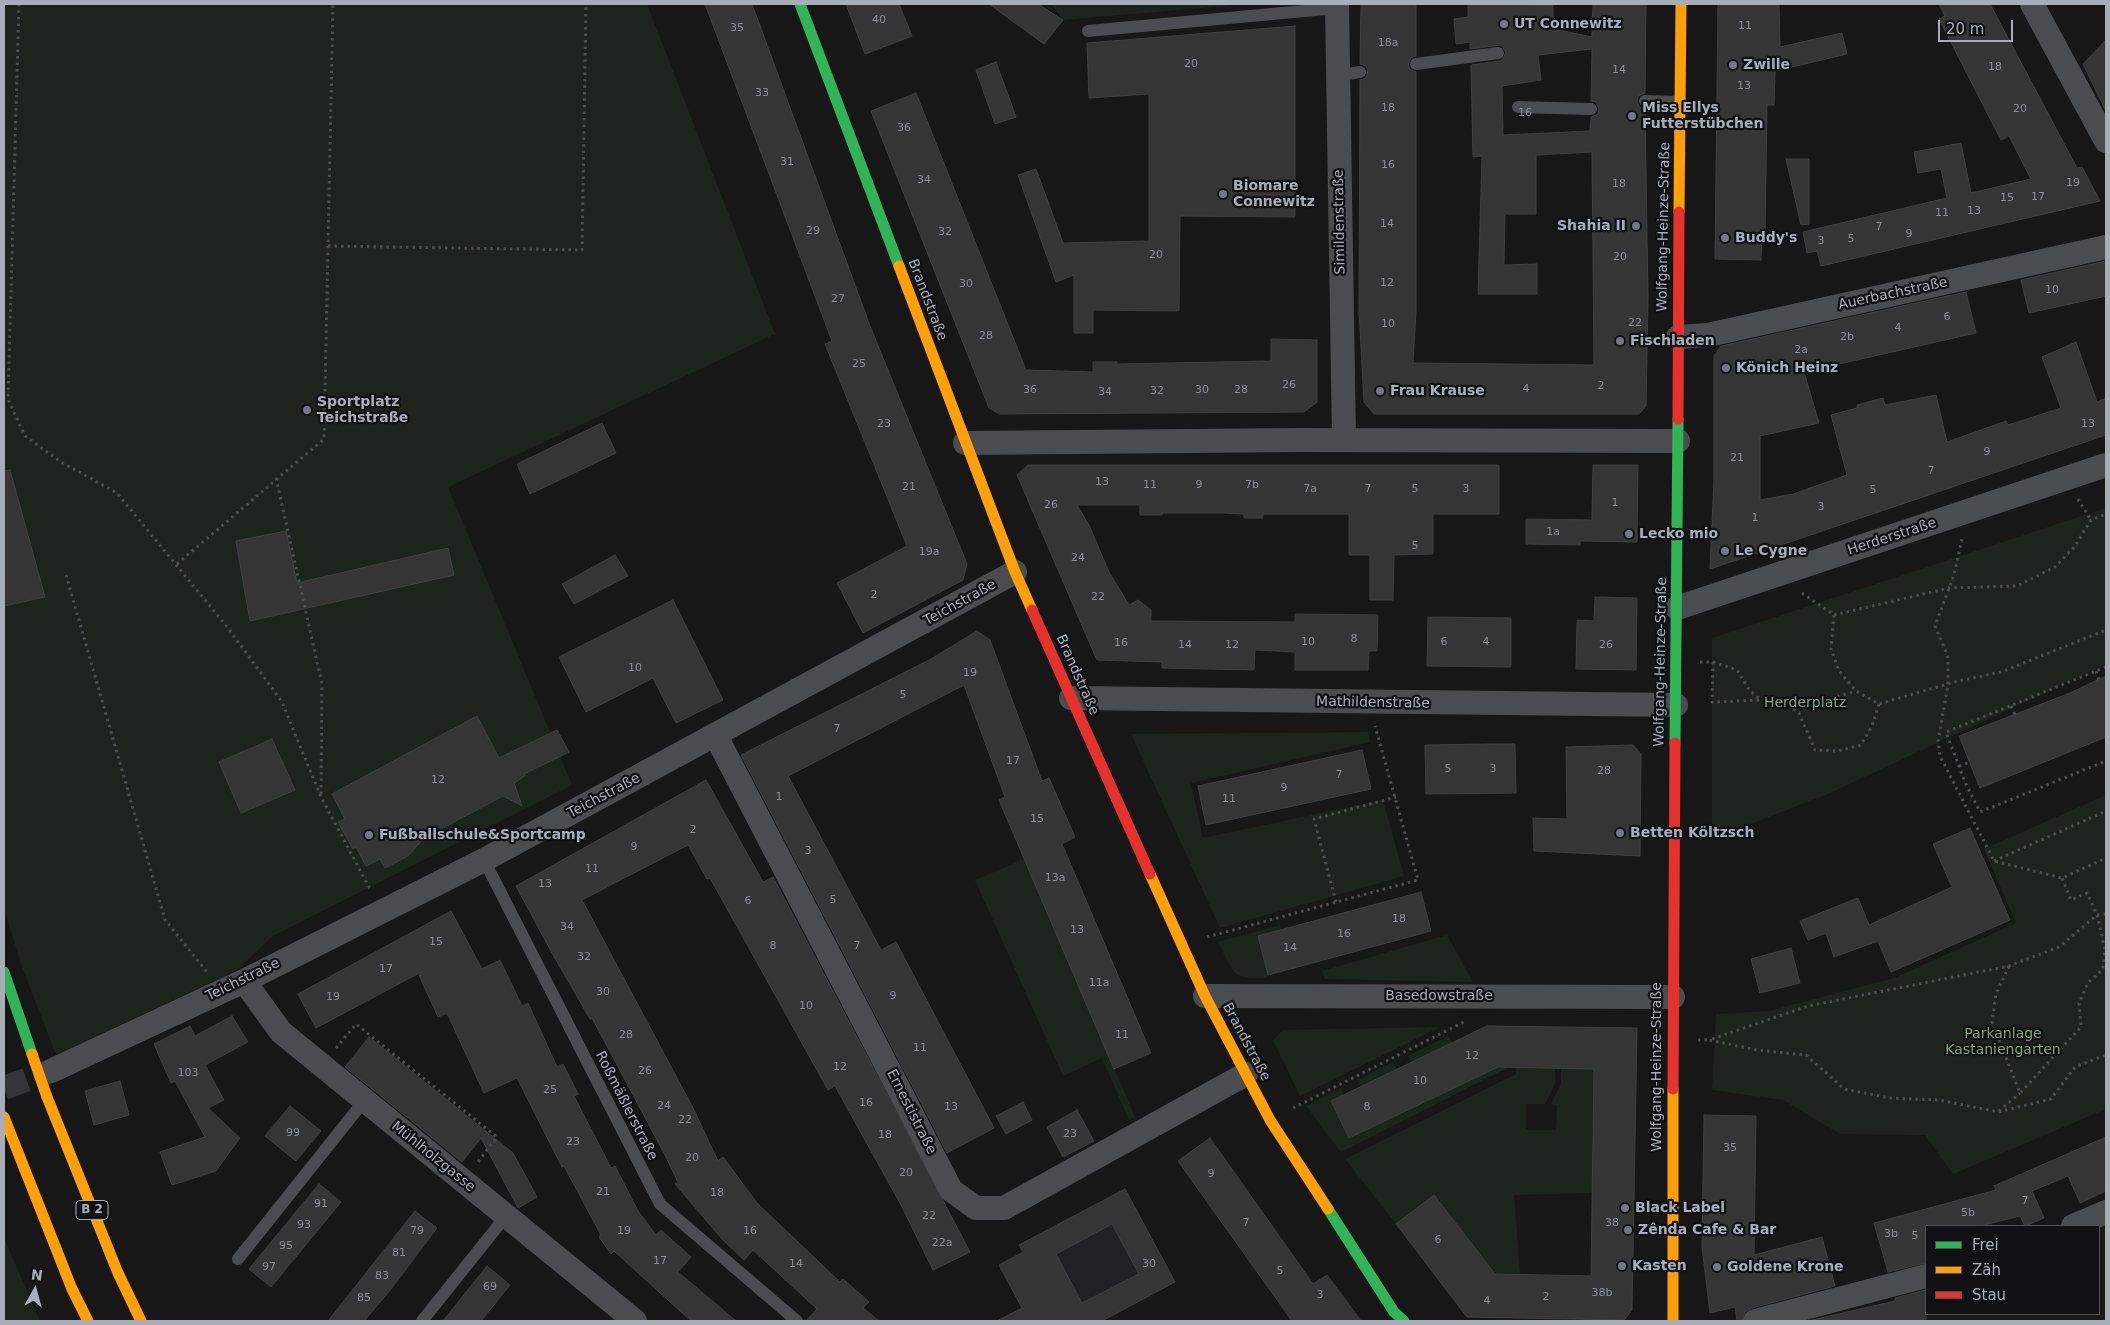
<!DOCTYPE html>
<meta charset="utf-8">
<style>
body{margin:0}
#map{position:relative;width:2110px;height:1325px;overflow:hidden;background:#171717;font-family:"DejaVu Sans",sans-serif}
canvas{display:block}
.frame{position:absolute;inset:0;border:5px solid #a8adb8;pointer-events:none}
.legend{position:absolute;left:1925px;top:1225px;width:175px;height:90px;box-sizing:border-box;background:#111113;border:1px solid #4d4f55;margin:0;padding:6px 9px;list-style:none;font-size:15px;color:#a8adb8}
.legend li{display:flex;align-items:center;gap:10px;height:25px}
.legend b{width:25px;border:1px solid #4d4f55}
.north{position:absolute;left:10px;top:1265px;width:50px;height:50px;-webkit-text-stroke:4px #111113;paint-order:stroke;rotate:7deg;font-size:14px;font-weight:700;line-height:20px;text-align:center;color:#a8adb8}
.north::after{content:'';display:block;margin:auto;width:18px;height:22px;background:#a8adb8;clip-path:polygon(50% 0,100% 100%,50% 72%,0 100%)}
.scale{position:absolute;left:1938px;top:20px;width:75px;height:22px;box-sizing:border-box;border:2px solid #a8adb8;border-top:0;padding-left:6px;font-size:15px;line-height:18px;white-space:nowrap;color:#a8adb8;-webkit-text-stroke:4px #111113;paint-order:stroke}
</style>
<div id="map">
<canvas width="2110" height="1325"></canvas>
<div class="frame"></div>
<ul class="legend">
<li><b style="height:6px;background:#30b455"></b>Frei</li>
<li><b style="height:6px;background:#ff9f0a"></b>Zäh</li>
<li><b style="height:6px;background:#e5322d"></b>Stau</li>
</ul>
<div class="north">N</div>
<div class="scale">20 m</div>
</div>
<script>
const g = document.querySelector('canvas').getContext('2d');
g.lineJoin = 'round';
function fillPath(path, color) { g.fillStyle = color; g.fill(path, 'evenodd'); }
const poly = rows => new Path2D(rows.map(r => 'M' + r).join(''));
function stroke(path, color, width, dash) { g.strokeStyle = color; g.lineWidth = width; g.lineCap = dash ? 'butt' : 'round'; g.setLineDash(dash || []); g.stroke(path); }
function drawText(font, color, halo, rows, align = 'center') {
  g.font = font + ' "DejaVu Sans",sans-serif'; g.lineWidth = 4.5; g.setLineDash([]); g.textBaseline = 'middle'; g.strokeStyle = halo; g.fillStyle = color; for (const [text, x, y, turn = 0] of rows) {
    g.save(); g.translate(x, y); g.rotate((+turn || 0) * Math.PI / 180); g.textAlign = isNaN(turn) ? turn : align; if (halo) g.strokeText(text, 0, 0); g.fillText(text, 0, 0); g.restore();
  }
}
fillPath(poly([
 [1125,1189,1175,1282,1102,1321,1060,1321,1019,1245]
]), '#212123');
fillPath(poly([
 [4,4,647,4,775,334,448,487,572,785,273,936,237,970,56,1055,21,964,4,908],
 [1051,4,1247,4,1063,20],
 [2106,508,2106,664,1828,794,1712,839,1712,638],
 [1368,732,1370,742,1191,783,1203,838,1383,800,1404,876,1220,928,1131,734],
 [2106,795,2106,1109,1953,1174,1925,1135,1840,1134,1783,1100,1712,1090,1716,1014,1769,1011,1894,978,2016,923,1984,849],
 [1025,859,1135,1117,1129,1120,1102,1058,1063,1076,975,880],
 [1280,925,1281,930,1258,937,1268,975,1265,978,1248,978,1238,975,1231,968,1218,942],
 [1447,935,1473,982,1325,979,1322,971],
 [1440,1027,1300,1096,1273,1040,1283,1030],
 [1448,1036,1452,1043,1412,1063,1408,1056],
 [1393,1062,1397,1069,1361,1087,1357,1080],
 [1507,1063,1507,1068,1341,1152,1306,1106,1341,1088,1344,1095,1331,1102,1349,1138],
 [1516,1067,1555,1068,1555,1084,1545,1104,1526,1104,1526,1130,1556,1130,1557,1105,1551,1104,1561,1084,1561,1068,1594,1069,1592,1193,1514,1195,1520,1275,1495,1274,1434,1195,1396,1224,1345,1159,1516,1074],
 [4,1238,40,1321,4,1321]
]), '#1d241e');
const building = poly([
 [705,4,752,4,870,326,967,564,963,580,863,633,837,583,907,546,825,344,832,341,705,4],
 [846,4,899,4,912,36,865,54,846,4],
 [989,4,1038,4,1063,20,1044,44,989,4],
 [1361,4,1416,4,1416,56,1411,58,1408,65,1410,69,1416,72,1416,311,1413,363,1594,365,1592,152,1536,155,1536,214,1505,214,1504,265,1537,264,1537,294,1478,294,1482,156,1473,157,1471,65,1500,61,1503,59,1506,52,1501,45,1470,49,1470,42,1456,44,1454,19,1468,17,1468,4,1553,5,1553,29,1592,37,1593,4,1646,4,1645,93,1638,96,1637,101,1640,108,1645,109,1648,297,1646,406,1639,414,1374,414,1364,402,1359,311,1360,80,1366,78,1368,71,1366,66,1360,64,1361,4],
 [1592,49,1591,101,1596,102,1599,109,1598,114,1591,117,1590,131,1503,135,1502,86,1541,80,1538,55,1592,49],
 [1718,4,1779,4,1780,47,1842,33,1847,54,1775,71,1774,105,1767,105,1765,236,1762,236,1761,260,1715,259,1718,4],
 [1939,4,1990,4,2077,168,2082,167,2100,201,1821,266,1817,251,1807,253,1803,232,1947,198,1941,169,1918,173,1914,152,1961,143,1971,193,2031,179,2009,136,2001,140,1939,19,1945,16,1939,4],
 [1295,26,1295,217,1180,216,1179,311,1093,310,1093,333,1074,333,1074,275,1056,282,1018,175,1036,169,1063,243,1149,241,1149,94,1089,98,1087,43,1295,26],
 [2106,40,2106,111,2083,64,2106,40],
 [996,62,1016,117,995,124,976,70,996,62],
 [916,93,1026,370,1093,372,1093,362,1117,362,1117,364,1271,361,1271,339,1317,340,1317,402,1304,412,999,414,989,408,871,111,916,93],
 [1786,159,1809,159,1809,224,1801,225,1786,159],
 [2106,261,2106,296,2029,313,2021,280,2106,261],
 [1966,292,1976,333,1804,372,1819,423,1760,436,1760,500,1793,494,1847,475,1831,415,1857,408,1857,405,1883,398,1885,405,1936,395,1947,442,2006,421,2008,425,2061,408,2042,357,2076,342,2097,402,2106,398,2106,435,1710,569,1714,480,1714,356,1721,346,1966,292],
 [602,423,616,453,530,494,517,464,602,423],
 [1028,465,1499,465,1499,514,1433,514,1433,554,1394,555,1393,600,1370,600,1370,555,1349,555,1349,514,1263,514,1263,518,1244,518,1244,514,1224,513,1162,513,1162,515,1140,515,1140,505,1077,505,1089,525,1109,572,1129,605,1138,600,1151,610,1151,621,1295,622,1295,614,1378,615,1377,651,1369,651,1368,670,1295,670,1295,652,1255,650,1254,670,1162,668,1162,662,1097,660,1017,475,1028,465],
 [1593,465,1638,465,1637,542,1580,541,1580,545,1526,544,1526,519,1592,520,1593,465],
 [10,470,45,597,4,606,4,471,10,470],
 [286,531,297,583,448,548,454,575,250,621,236,541,286,531],
 [615,555,628,576,574,604,562,584,615,555],
 [1595,597,1637,598,1636,670,1576,669,1577,620,1594,621,1595,597],
 [673,600,723,700,676,723,653,678,586,712,559,657,673,600],
 [1428,617,1511,618,1511,667,1427,666,1428,617],
 [977,631,990,640,1042,781,1049,778,1075,837,1062,844,1151,1053,1114,1069,999,800,1005,797,964,685,788,776,881,950,896,942,994,1128,947,1153,741,755,931,659,977,631],
 [2106,676,2106,737,1980,788,1959,736,2070,693,2106,676],
 [477,716,499,758,557,730,569,752,524,774,525,776,514,783,522,806,503,796,424,838,408,856,385,868,380,859,366,866,356,847,353,849,338,822,345,819,332,794,477,716],
 [272,739,295,790,241,813,219,762,272,739],
 [1489,744,1515,744,1516,793,1426,794,1425,745,1489,744],
 [1633,745,1641,754,1640,856,1534,851,1533,818,1567,819,1566,747,1633,745],
 [1362,750,1371,789,1206,825,1198,786,1362,750],
 [706,780,763,882,773,877,970,1252,933,1270,901,1205,835,1086,828,1090,710,878,707,879,688,845,582,900,693,1108,718,1161,723,1157,757,1203,840,1282,843,1279,869,1302,863,1308,879,1321,806,1321,817,1309,753,1250,744,1260,722,1239,675,1184,678,1182,665,1155,592,1018,590,1019,552,953,516,886,706,780],
 [1970,828,2010,920,1891,972,1878,941,1834,957,1826,933,1808,940,1800,921,1858,898,1869,925,1952,887,1933,844,1970,828],
 [1421,892,1431,931,1268,975,1258,936,1421,892],
 [451,911,482,969,500,960,522,1006,528,1003,557,1067,563,1064,578,1094,574,1096,611,1168,615,1166,638,1211,656,1235,661,1230,691,1257,678,1272,736,1321,691,1321,614,1251,611,1254,599,1237,601,1235,564,1166,562,1167,517,1078,484,1093,447,1013,438,1017,419,975,423,971,316,1028,298,994,451,911],
 [1791,948,1800,983,1760,993,1751,959,1791,948],
 [232,1016,248,1042,205,1065,224,1100,208,1108,240,1138,216,1171,172,1185,160,1152,205,1137,175,1081,171,1083,154,1044,190,1026,195,1036,232,1016],
 [1487,1026,1637,1028,1632,1310,1624,1320,1467,1317,1396,1224,1434,1195,1495,1274,1591,1276,1594,1069,1498,1067,1349,1138,1331,1101,1487,1026],
 [369,1037,513,1153,537,1197,518,1208,481,1138,462,1162,345,1067,369,1037],
 [120,1081,129,1115,94,1125,85,1091,120,1081],
 [1023,1102,1032,1120,1006,1134,996,1116,1023,1102],
 [290,1106,321,1131,296,1161,265,1136,290,1106],
 [1077,1110,1094,1141,1063,1157,1047,1127,1077,1110],
 [1704,1115,1756,1116,1754,1255,1822,1237,1835,1286,1752,1308,1745,1312,1742,1321,1737,1321,1735,1307,1710,1313,1702,1247,1704,1115],
 [2106,1137,2106,1191,2080,1203,2068,1176,2032,1191,2044,1218,2025,1226,2020,1216,1980,1226,1926,1226,1926,1263,1888,1272,1874,1223,1996,1190,1994,1186,2106,1137],
 [1210,1138,1313,1284,1327,1275,1361,1321,1292,1321,1178,1161,1210,1138],
 [319,1184,341,1202,271,1287,249,1269,319,1184],
 [1125,1189,1175,1282,1102,1321,997,1321,1022,1308,999,1265,1023,1252,1019,1245,1125,1189],
 [1112,1224,1139,1274,1082,1303,1056,1254,1112,1224],
 [415,1211,437,1228,392,1288,364,1321,328,1321,415,1211],
 [487,1266,510,1285,481,1321,443,1321,487,1266],
 [1926,1290,1926,1321,1808,1321,1895,1301,1895,1298,1926,1290]
]);
fillPath(building, '#353536');
stroke(building, '#3f4043', 1);
stroke(poly([
 [4,1088,51,1071]
]), '#343537', 24, [24, 12]);
stroke(poly([
 [19,4,8,399,25,436,61,462,117,493,228,628,282,702,321,797,371,891],
 [328,246,582,250,586,4],
 [276,478,322,684,321,794],
 [2078,499,2091,520],
 [1962,539,1954,575,1935,626,1948,657,1948,685,1938,741,1940,756,1994,861,2062,878,2106,858],
 [177,564,324,439,333,4],
 [66,575,165,920,207,972],
 [1802,593,1834,615,1831,649,1839,671,1856,691,1879,704,1958,681,2001,672,2106,630],
 [1834,615,1949,588,2017,586,2055,567,2075,546,2091,520,2106,514],
 [1700,662,1713,662,1737,670,1750,691,1760,699],
 [1713,662,1712,702,1760,700,1785,703,1799,713,1815,750,1838,751,1861,745,1872,726,1879,704],
 [2106,667,1946,732,1965,782,1980,812,2106,761],
 [2096,671,2099,680],
 [1786,703,1823,701,1856,691],
 [2011,706,2015,715],
 [1959,766,1970,762],
 [1994,861,2106,811],
 [1336,902,1314,819,1396,797],
 [2106,914,2097,915,2059,947,2009,966,1808,1006,1709,1040,1757,1050,1806,1055,1844,1089,1889,1098,1939,1100,1998,1112,2051,1099,2075,1067,2106,1055],
 [1207,937,1418,880,1375,726],
 [2009,966,1996,994,1992,1022,2020,1093,2081,1027,2079,1003,2088,983,2103,969,2105,949,2097,915,2087,893,2071,900,2062,878],
 [1698,1040,1709,1040],
 [336,1048,356,1024,497,1137,478,1162],
 [1293,1108,1464,1022],
 [1999,1111,2020,1093]
]), '#4d4e52', 3, [2.5, 4]);
stroke(poly([
 [1088,31,1337,8],
 [1416,64,1498,53],
 [1337,76,1360,72],
 [1645,101,1681,102],
 [1518,107,1591,109],
 [484,860,660,1204,797,1321],
 [238,1259,364,1101],
 [422,1321,506,1216]
]), '#4b4c50', 12);
stroke(poly([
 [1337,4,1344,440],
 [2032,4,2106,141],
 [1678,337,1708,335,2106,247],
 [965,443,1299,440,1678,441],
 [1677,608,2106,465],
 [1071,698,1676,705],
 [716,736,951,1190,976,1208,1004,1208,1246,1074],
 [244,981,281,1032,635,1321],
 [1205,996,1673,997],
 [51,1071,244,981,484,860,1015,572],
 [2073,1226,2106,1212],
 [1755,1321,1926,1276]
]), '#4b4c50', 24);
stroke(poly([
 [800,4,899,266],
 [1675,743,1678,419],
 [4,972,32,1054],
 [1328,1209,1394,1312,1404,1321]
]), '#30b455', 11);
stroke(poly([
 [1679,212,1681,4],
 [899,266,1015,572,1032,610],
 [1150,874,1205,996,1270,1120,1328,1209],
 [1673,1089,1673,1321],
 [47,1097,118,1273,141,1321],
 [4,1117,72,1289,88,1321]
]), '#ff9f0a', 11);
stroke(poly([
 [1678,419,1679,212],
 [1032,610,1150,874],
 [1673,1089,1675,743]
]), '#e5322d', 11);
stroke(poly([
 [32,1054,47,1097]
]), '#ff9f0a', 11);
for (const [x, y, r, color] of [
 [1504,24,5,"#757880"],
 [1733,65,5,"#757880"],
 [1632,116,5,"#757880"],
 [1223,194,5,"#757880"],
 [1636,226,5,"#757880"],
 [1725,238,5,"#757880"],
 [1620,341,5,"#757880"],
 [1726,368,5,"#757880"],
 [1380,391,5,"#757880"],
 [307,410,5,"#757880"],
 [1629,534,5,"#757880"],
 [1725,551,5,"#757880"],
 [1620,833,5,"#757880"],
 [369,835,5,"#757880"],
 [1625,1208,5,"#757880"],
 [1628,1230,5,"#757880"],
 [1622,1266,5,"#757880"],
 [1717,1267,5,"#757880"]
]) { const dot = new Path2D(); dot.arc(x, y, r, 0, 2 * Math.PI); g.fillStyle = color; g.fill(dot); stroke(dot, '#111113', 2); }
drawText('11px', '#8b8f98', null, [
 ["40",879,20],
 ["11",1745,26],
 ["35",737,28],
 ["18a",1388,43],
 ["20",1191,64],
 ["18",1995,67],
 ["14",1619,70],
 ["13",1744,86],
 ["33",762,93],
 ["18",1388,108],
 ["20",2020,109],
 ["16",1525,113],
 ["36",904,128],
 ["31",787,162],
 ["16",1388,165],
 ["34",924,180],
 ["19",2073,183],
 ["18",1619,184],
 ["17",2038,197],
 ["15",2007,198],
 ["13",1974,211],
 ["11",1942,213],
 ["14",1387,224],
 ["7",1879,227],
 ["29",813,231],
 ["32",945,232],
 ["9",1909,234],
 ["5",1851,239],
 ["3",1821,241],
 ["20",1156,255],
 ["20",1620,257],
 ["12",1387,283],
 ["30",966,284],
 ["10",2052,290],
 ["27",838,299],
 ["6",1947,317],
 ["22",1635,323],
 ["10",1388,324],
 ["4",1898,328],
 ["28",986,336],
 ["2b",1847,337],
 ["2a",1801,350],
 ["25",859,364],
 ["26",1289,385],
 ["2",1601,386],
 ["4",1526,389],
 ["36",1030,390],
 ["30",1202,390],
 ["28",1241,390],
 ["32",1157,391],
 ["34",1105,392],
 ["23",884,424],
 ["13",2088,424],
 ["9",1987,452],
 ["21",1737,458],
 ["7",1931,471],
 ["13",1102,482],
 ["11",1150,485],
 ["9",1199,485],
 ["7b",1252,485],
 ["21",909,487],
 ["7a",1310,489],
 ["7",1368,489],
 ["5",1415,489],
 ["3",1466,489],
 ["5",1873,490],
 ["1",1615,503],
 ["26",1051,505],
 ["3",1821,507],
 ["1",1755,518],
 ["1a",1553,532],
 ["5",1415,546],
 ["19a",929,552],
 ["24",1078,558],
 ["2",874,595],
 ["22",1098,597],
 ["8",1354,639],
 ["10",1308,642],
 ["6",1444,642],
 ["4",1486,642],
 ["16",1121,643],
 ["14",1185,645],
 ["12",1232,645],
 ["26",1606,645],
 ["10",635,668],
 ["19",970,673],
 ["5",903,695],
 ["7",837,729],
 ["17",1013,761],
 ["5",1448,769],
 ["3",1493,769],
 ["28",1604,771],
 ["7",1339,775],
 ["12",438,780],
 ["9",1284,788],
 ["1",779,797],
 ["11",1229,799],
 ["15",1037,819],
 ["2",693,830],
 ["9",634,847],
 ["3",808,851],
 ["11",592,869],
 ["13a",1055,878],
 ["13",545,884],
 ["5",833,900],
 ["6",748,901],
 ["18",1399,919],
 ["34",567,927],
 ["13",1077,930],
 ["16",1344,934],
 ["15",436,942],
 ["8",773,946],
 ["7",857,946],
 ["14",1290,948],
 ["32",584,957],
 ["17",386,969],
 ["11a",1099,983],
 ["30",603,992],
 ["9",893,996],
 ["19",333,997],
 ["10",806,1006],
 ["28",626,1035],
 ["11",1122,1035],
 ["11",920,1048],
 ["12",1472,1056],
 ["12",840,1067],
 ["26",645,1071],
 ["103",188,1073],
 ["10",1420,1081],
 ["25",550,1090],
 ["16",866,1103],
 ["24",664,1106],
 ["13",951,1107],
 ["8",1367,1107],
 ["22",685,1120],
 ["99",293,1133],
 ["23",1070,1134],
 ["18",885,1135],
 ["23",573,1142],
 ["35",1730,1148],
 ["20",692,1158],
 ["20",906,1173],
 ["9",1211,1174],
 ["21",603,1192],
 ["18",717,1193],
 ["7",2025,1201],
 ["91",321,1204],
 ["5b",1968,1213],
 ["22",929,1216],
 ["7",1246,1223],
 ["38",1612,1223],
 ["93",304,1225],
 ["79",417,1231],
 ["19",624,1231],
 ["16",750,1231],
 ["3b",1891,1234],
 ["5",1915,1236],
 ["6",1438,1240],
 ["22a",942,1243],
 ["95",286,1246],
 ["81",399,1253],
 ["17",660,1261],
 ["14",796,1264],
 ["30",1149,1264],
 ["97",269,1267],
 ["5",1280,1271],
 ["83",382,1276],
 ["69",490,1287],
 ["38b",1602,1293],
 ["3",1320,1295],
 ["2",1546,1297],
 ["85",364,1298],
 ["4",1487,1301]
]);
for (const [x, y, w] of [
 [92,1210,32]
]) { const box = new Path2D(); box.roundRect(x - w / 2, y - 9.5, w, 19, 4); g.fillStyle = '#111113'; g.fill(box); stroke(box, '#a8adb8', 1); }
drawText('bold 12px', '#a8adb8', null, [
 ["B 2",92,1210]
]);
drawText('bold 14px', '#a8adb8', '#111113', [
 ["UT Connewitz",1514,24],
 ["Zwille",1743,65],
 ["Miss Ellys",1642,108],
 ["Futterstübchen",1642,124],
 ["Biomare",1233,186],
 ["Connewitz",1233,202],
 ["Shahia II",1626,226,"right"],
 ["Buddy's",1735,238],
 ["Fischladen",1630,341],
 ["Könich Heinz",1736,368],
 ["Frau Krause",1390,391],
 ["Sportplatz",317,402],
 ["Teichstraße",317,418],
 ["Lecko mio",1639,534],
 ["Le Cygne",1735,551],
 ["Betten Költzsch",1630,833],
 ["Fußballschule&Sportcamp",379,835],
 ["Black Label",1635,1208],
 ["Zênda Cafe & Bar",1638,1230],
 ["Kasten",1632,1266],
 ["Goldene Krone",1727,1267]
], 'left');
drawText('14px', '#a8adb8', '#111113', [
 ["Simildenstraße",1340,222,-91],
 ["Wolfgang-Heinze-Straße",1664,227,-89],
 ["Auerbachstraße",1893,294,-12],
 ["Brandstraße",927,300,69],
 ["Herderstraße",1892,537,-18],
 ["Teichstraße",960,603,-29],
 ["Wolfgang-Heinze-Straße",1661,662,-89],
 ["Brandstraße",1077,675,66],
 ["Mathildenstraße",1373,703,1],
 ["Teichstraße",604,796,-28],
 ["Teichstraße",243,980,-26],
 ["Basedowstraße",1439,996],
 ["Brandstraße",1246,1042,62],
 ["Wolfgang-Heinze-Straße",1657,1067,-90],
 ["Roßmäßlerstraße",626,1106,63],
 ["Ernestistraße",911,1112,63],
 ["Mühlholzgasse",433,1157,39]
]);
drawText('14px', '#7fa381', '#111113', [
 ["Herderplatz",1805,703],
 ["Parkanlage",2003,1034],
 ["Kastaniengarten",2003,1050]
]);
</script>
